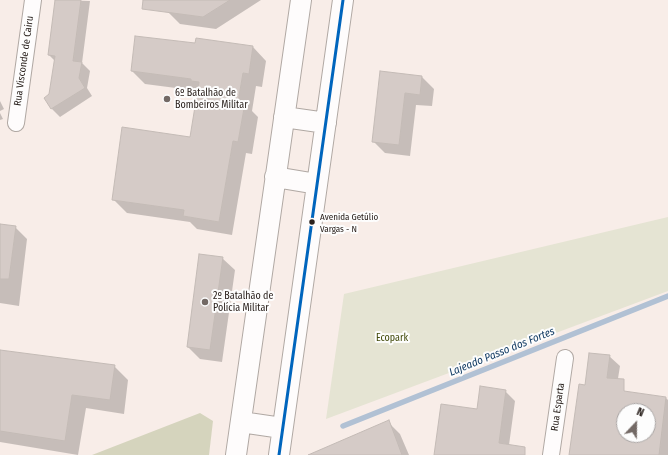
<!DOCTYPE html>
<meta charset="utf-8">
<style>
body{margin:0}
#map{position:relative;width:668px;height:455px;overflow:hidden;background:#f8ede8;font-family:"Fira Sans Condensed",sans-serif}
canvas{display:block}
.north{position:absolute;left:616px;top:403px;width:40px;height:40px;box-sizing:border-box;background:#fdfdfd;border:1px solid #a9a5a4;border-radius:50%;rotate:22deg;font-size:11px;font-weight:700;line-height:16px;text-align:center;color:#2b221e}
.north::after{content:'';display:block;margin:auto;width:14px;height:18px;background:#736965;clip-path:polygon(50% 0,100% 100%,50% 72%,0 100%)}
</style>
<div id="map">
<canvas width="668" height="455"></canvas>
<div class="north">N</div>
</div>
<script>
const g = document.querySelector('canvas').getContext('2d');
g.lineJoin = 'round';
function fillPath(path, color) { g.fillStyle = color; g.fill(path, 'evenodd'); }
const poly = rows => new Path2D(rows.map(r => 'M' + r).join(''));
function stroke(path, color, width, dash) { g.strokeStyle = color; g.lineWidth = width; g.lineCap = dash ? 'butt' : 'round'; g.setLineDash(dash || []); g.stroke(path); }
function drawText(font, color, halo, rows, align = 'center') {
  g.font = font + ' "Fira Sans Condensed",sans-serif'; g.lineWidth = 4; g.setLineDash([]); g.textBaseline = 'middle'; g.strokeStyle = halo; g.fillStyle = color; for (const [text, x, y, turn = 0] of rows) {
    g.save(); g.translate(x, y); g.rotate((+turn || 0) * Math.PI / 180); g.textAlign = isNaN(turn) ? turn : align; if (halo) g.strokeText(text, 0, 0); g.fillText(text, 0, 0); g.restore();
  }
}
fillPath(poly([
 [668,217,668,291,326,419,344,294]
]), '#e5e4d3');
fillPath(poly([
 [200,413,213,421,209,455,92,455]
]), '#d5d4bd');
fillPath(poly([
 [56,0,90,1,82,63,90,71,87,88,92,96,60,117,52,109,50,95,55,61,49,55],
 [169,0,261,0,216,29,180,24,168,12],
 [196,44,253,47,266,61,262,87,256,86,252,111,258,117,252,154,246,153,232,235,197,229,190,222,127,213,113,199,191,138,199,91,145,84,132,71],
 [381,72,422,77,434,89,432,106,416,105,410,156,385,153,373,141],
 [0,101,4,109,0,111],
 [0,113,3,119,0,120],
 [0,225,15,227,27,239,19,306,0,303],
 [222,258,235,270,222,362,200,359,188,347],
 [0,351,114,366,128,380,124,414,86,408,78,455,0,442],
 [609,356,620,366,616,391,666,398,668,400,668,455,570,455,586,386],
 [624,411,648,411,648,435,624,435],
 [505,391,515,401,509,445,520,455,435,455,478,410],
 [388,422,400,434,409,455,317,455]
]), '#0003');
stroke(poly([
 [343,426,668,296]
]), '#b1c1d4', 5.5);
const building = poly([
 [55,0,81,0,73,61,82,62,79,78,85,88,51,109,44,98,49,94,55,56,48,55,55,0],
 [143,0,230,0,203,17,142,9,143,0],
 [135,36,195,43,196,38,253,46,249,74,243,73,238,102,245,103,238,142,233,141,219,222,183,216,184,210,112,200,122,127,190,137,199,82,191,81,191,79,131,71,135,36],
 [380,71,422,76,420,95,405,93,399,145,372,142,380,71],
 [0,224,16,226,9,279,0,279,0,224],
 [199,254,223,257,210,350,187,347,199,254],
 [0,350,115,365,110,400,72,395,65,441,0,431,0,350],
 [589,353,610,355,607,378,624,379,624,391,666,397,659,455,569,455,579,384,585,385,589,353],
 [624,411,648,411,648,435,624,435,624,411],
 [480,386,506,390,499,443,525,447,525,455,434,455,441,404,477,409,480,386],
 [389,420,402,455,308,455,389,420]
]);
fillPath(building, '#d5cbc7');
stroke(building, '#c4bbb6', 1);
const minor = poly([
 [16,123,33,0],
 [551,455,565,358]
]);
const tertiary = poly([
 [284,117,326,123],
 [275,177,317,184],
 [241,422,282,428],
 [236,455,301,0],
 [279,455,343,0]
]);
stroke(minor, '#b0a8a3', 18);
stroke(tertiary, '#b0a8a3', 22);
stroke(minor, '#fefcfc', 16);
stroke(tertiary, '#fefcfc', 20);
stroke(poly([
 [279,455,343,0]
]), '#0065bd', 3);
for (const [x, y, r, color] of [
 [167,99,4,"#736965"],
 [312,222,3.5,"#2b221e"],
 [205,302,4,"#736965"]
]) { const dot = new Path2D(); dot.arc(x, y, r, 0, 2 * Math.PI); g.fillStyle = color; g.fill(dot); stroke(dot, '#fdfdfd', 1.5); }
drawText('9px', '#2b221e', '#fdfdfd', [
 ["Avenida Getúlio",320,217],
 ["Vargas - N",320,229]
], 'left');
drawText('10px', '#2b221e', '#fdfdfd', [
 ["Rua Visconde de Cairu",24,61,-82],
 ["Rua Esparta",558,407,-82]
]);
drawText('10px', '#2b221e', '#fdfdfd', [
 ["6º Batalhão de",175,93],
 ["Bombeiros Militar",175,105],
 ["2º Batalhão de",213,296],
 ["Polícia Militar",213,308]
], 'left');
drawText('10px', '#424a0a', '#fdfdfd', [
 ["Ecopark",392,338]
]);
drawText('italic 11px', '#143d65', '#fdfdfd', [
 ["Lajeado Passo dos Fortes",502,352,-22]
]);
</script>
